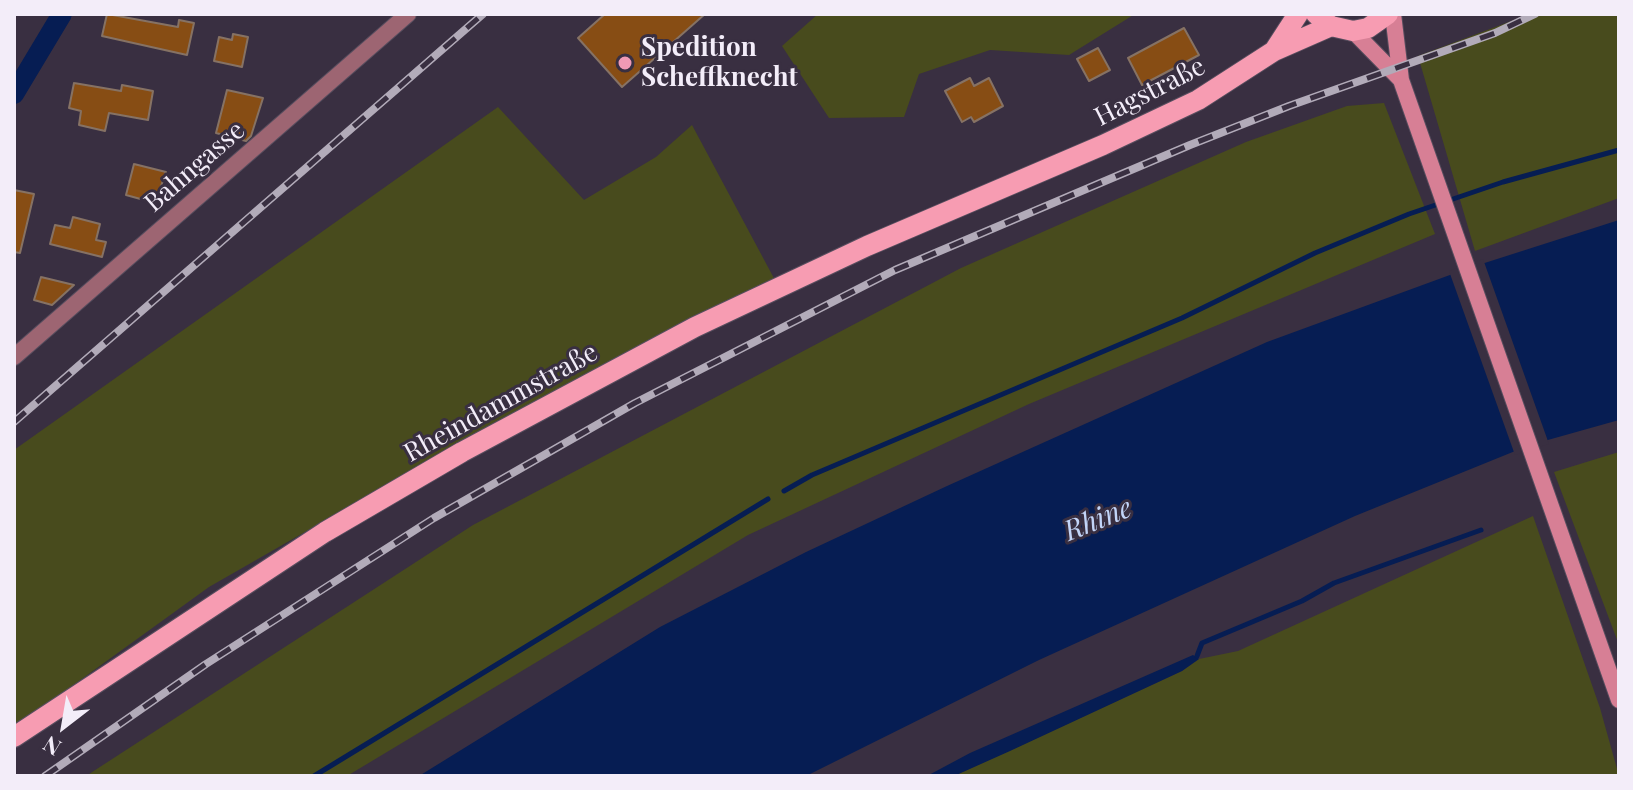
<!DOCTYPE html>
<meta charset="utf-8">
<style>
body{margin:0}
#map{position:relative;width:1633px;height:790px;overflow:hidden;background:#392f41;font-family:"Playfair Display",serif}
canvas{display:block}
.frame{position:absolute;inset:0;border:16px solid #f3edf9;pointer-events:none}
.north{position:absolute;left:24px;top:686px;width:80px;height:80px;-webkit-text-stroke:6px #392f41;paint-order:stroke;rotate:211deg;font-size:22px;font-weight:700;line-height:32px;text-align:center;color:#f3edf9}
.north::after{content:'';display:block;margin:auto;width:28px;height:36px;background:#f3edf9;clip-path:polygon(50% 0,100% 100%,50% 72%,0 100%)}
</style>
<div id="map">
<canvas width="1633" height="790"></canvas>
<div class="frame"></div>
<div class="north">N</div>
</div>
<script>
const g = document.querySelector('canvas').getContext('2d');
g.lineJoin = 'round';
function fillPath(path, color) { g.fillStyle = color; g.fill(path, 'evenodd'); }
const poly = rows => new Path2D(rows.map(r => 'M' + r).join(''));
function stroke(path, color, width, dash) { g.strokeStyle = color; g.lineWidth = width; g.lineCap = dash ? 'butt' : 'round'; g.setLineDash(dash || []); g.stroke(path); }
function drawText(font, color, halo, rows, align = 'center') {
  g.font = font + ' "Playfair Display",serif'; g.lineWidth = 6; g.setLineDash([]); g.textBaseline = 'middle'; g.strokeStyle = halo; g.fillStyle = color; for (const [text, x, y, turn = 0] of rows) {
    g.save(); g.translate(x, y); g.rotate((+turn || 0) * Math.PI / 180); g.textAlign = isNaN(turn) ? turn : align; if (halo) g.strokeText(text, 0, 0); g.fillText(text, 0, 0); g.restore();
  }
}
fillPath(poly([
 [818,14,1135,14,1069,55,990,50,919,74,904,117,829,118,782,46],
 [1530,14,1619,14,1619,198,1475,251,1418,56],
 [1384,103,1435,234,1029,404,748,535,347,776,86,776,473,525,961,268,1246,142,1347,106],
 [498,107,584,200,656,157,692,125,776,282,462,442,209,587,14,728,14,450],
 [1619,452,1619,645,1554,472],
 [1533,516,1600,708,1619,776,954,776,1182,671,1199,659,1238,651]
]), '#484b1d');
fillPath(poly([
 [1619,220,1619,420,1530,445,1355,516,1039,660,806,776,419,776,660,627,806,552,947,486,1267,342,1469,268],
 [1193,655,1199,659,1182,671,1010,751,954,776,927,776,970,753]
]), '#061d53');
fillPath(poly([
 [1483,259,1549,444,1515,455,1449,271]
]), '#392f41');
stroke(poly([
 [784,491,812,475,1182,318,1315,253,1409,214,1503,182,1619,150],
 [1197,656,1202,643,1302,601,1334,583,1481,530],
 [314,776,768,499]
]), '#061d53', 5);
stroke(poly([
 [14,94,62,14]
]), '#061d53', 20);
const building = poly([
 [107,14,178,27,179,20,194,23,187,55,102,36,107,14],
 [605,14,705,14,622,87,578,38,605,14],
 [1184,28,1199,55,1142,85,1128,58,1184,28],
 [233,34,248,37,242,67,214,61,219,37,232,40,233,34],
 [1098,48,1110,70,1089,81,1077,59,1098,48],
 [970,78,974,86,989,78,1003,106,974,122,971,117,962,122,945,91,970,78],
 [74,83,121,91,122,85,153,91,148,120,109,113,105,131,79,125,81,111,69,108,74,83],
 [227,90,263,98,251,136,246,141,216,133,227,90],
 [134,164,166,172,155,203,126,195,134,164],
 [14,190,34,194,20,253,14,252,14,190],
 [73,217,100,224,96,240,106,242,102,257,50,244,55,225,70,228,73,217],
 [41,277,74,285,52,305,34,300,41,277]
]);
fillPath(building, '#874d14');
stroke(building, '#867264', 2);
const street = poly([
 [14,357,408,14]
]);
const secondary = poly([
 [1393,14,1401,80,1619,700],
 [1353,31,1401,80]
]);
const primary = poly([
 [1316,14,1331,26,1353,31,1368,28,1388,14],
 [1274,51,1331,26],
 [14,737,325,532,462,452,695,327,867,246,1103,145,1198,100,1274,51,1298,14]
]);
stroke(street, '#574d5e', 18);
stroke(secondary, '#574d5e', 18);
stroke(primary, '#574d5e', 22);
stroke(street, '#9d6572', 16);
stroke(secondary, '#d77f95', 16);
stroke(primary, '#f79cb2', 20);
const rail = poly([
 [14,422,483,14],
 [45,776,206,664,434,518,635,403,766,336,895,270,1190,145,1289,106,1495,33,1535,14]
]);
stroke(rail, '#b2abb9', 8);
stroke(rail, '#392f41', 5, [15]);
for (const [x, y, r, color] of [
 [625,63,8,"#f09ab5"]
]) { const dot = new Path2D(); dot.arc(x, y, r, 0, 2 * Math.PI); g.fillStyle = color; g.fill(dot); stroke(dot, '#392f41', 3); }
drawText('bold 26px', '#f3edf9', '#392f41', [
 ["Spedition",641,48],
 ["Scheffknecht",641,78]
], 'left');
drawText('26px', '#f3edf9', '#392f41', [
 ["Hagstraße",1150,92,-27],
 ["Bahngasse",195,167,-41],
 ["Rheindammstraße",501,403,-29]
]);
drawText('italic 28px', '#c2d4f8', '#392f41', [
 ["Rhine",1098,520,-22]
]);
</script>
